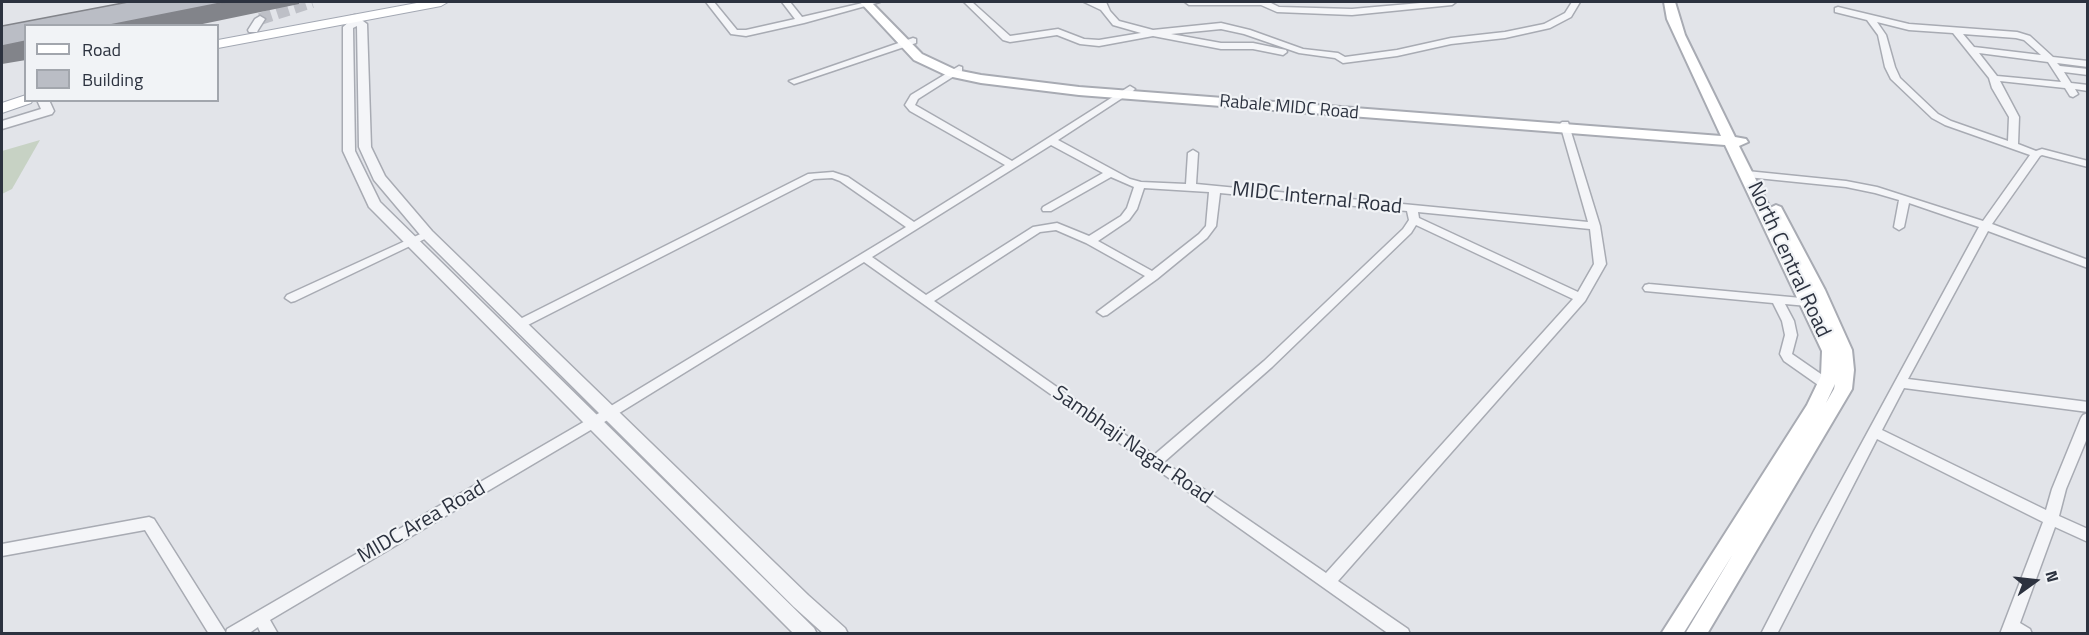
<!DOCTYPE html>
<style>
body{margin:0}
#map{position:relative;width:2089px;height:635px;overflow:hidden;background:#e2e4e9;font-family:"Titillium Web",sans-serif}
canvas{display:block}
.frame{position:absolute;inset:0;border:3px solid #2c323f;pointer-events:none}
.legend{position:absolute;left:24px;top:24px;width:195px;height:78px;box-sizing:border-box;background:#f1f3f6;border:2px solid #a2a6ad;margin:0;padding:8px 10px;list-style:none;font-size:18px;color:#2c323f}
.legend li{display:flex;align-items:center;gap:12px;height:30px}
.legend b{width:30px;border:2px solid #a2a6ad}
.north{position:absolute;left:2005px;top:551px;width:60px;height:60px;-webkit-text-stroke:4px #f1f3f6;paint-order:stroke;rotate:75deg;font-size:16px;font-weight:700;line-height:24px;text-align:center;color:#2c323f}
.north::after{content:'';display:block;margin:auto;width:21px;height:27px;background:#2c323f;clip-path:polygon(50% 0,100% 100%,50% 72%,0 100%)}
</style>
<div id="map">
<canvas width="2089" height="635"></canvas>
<div class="frame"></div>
<ul class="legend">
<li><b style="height:8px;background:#fff"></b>Road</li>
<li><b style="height:16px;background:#babdc5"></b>Building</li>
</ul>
<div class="north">N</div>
</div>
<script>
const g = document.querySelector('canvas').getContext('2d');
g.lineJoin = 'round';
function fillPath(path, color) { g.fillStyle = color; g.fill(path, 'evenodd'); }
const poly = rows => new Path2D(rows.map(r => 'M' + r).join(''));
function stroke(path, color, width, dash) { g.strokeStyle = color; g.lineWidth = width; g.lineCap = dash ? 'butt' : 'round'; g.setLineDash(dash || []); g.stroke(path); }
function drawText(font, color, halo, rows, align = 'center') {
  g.font = font + ' "Titillium Web",sans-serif'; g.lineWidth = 4.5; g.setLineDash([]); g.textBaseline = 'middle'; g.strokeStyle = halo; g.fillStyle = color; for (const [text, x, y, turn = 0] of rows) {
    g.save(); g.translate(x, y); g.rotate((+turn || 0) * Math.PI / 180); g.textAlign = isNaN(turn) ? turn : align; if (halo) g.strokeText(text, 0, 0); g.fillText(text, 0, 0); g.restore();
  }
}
fillPath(poly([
 [40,140,12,189,2,194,2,151]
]), '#c7d2c4');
stroke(poly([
 [260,19,312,2]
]), '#bec0c7', 12, [12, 6]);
const minor = poly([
 [706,2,714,2,737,30,746,30,795,19,782,2,790,2,802,17,867,2,880,2,804,23,746,36,731,34,706,2],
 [964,2,972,2,1010,36,1058,29,1084,39,1099,40,1141,33,1113,25,1101,10,1084,2,1106,2,1110,11,1119,21,1153,30,1221,23,1250,30,1303,49,1338,53,1345,57,1397,50,1451,38,1505,32,1544,24,1565,13,1572,2,1580,2,1571,17,1550,28,1505,38,1451,44,1397,56,1343,63,1335,58,1299,53,1244,34,1221,29,1171,34,1221,43,1253,43,1286,50,1287,52,1283,55,1253,49,1221,49,1153,36,1099,46,1080,44,1057,35,1010,42,1003,40,964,2],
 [1185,2,1269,2,1279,7,1352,9,1432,2,1456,2,1452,5,1352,15,1277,12,1261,5,1189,5,1185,2],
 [1838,7,1909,24,2017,32,2030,36,2053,57,2088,61,2088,67,2057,63,2060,66,2088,69,2088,75,2064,72,2071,83,2088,85,2088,91,2075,89,2078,94,2073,97,2070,96,2065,88,2000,81,2019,117,2018,144,2036,151,2042,149,2088,161,2088,167,2042,155,2040,156,1992,224,2088,260,2088,268,1988,231,1908,379,2088,402,2088,412,1904,388,1882,430,2046,510,2052,489,2081,418,2083,415,2088,413,2088,436,2066,489,2059,516,2088,529,2088,542,2055,527,2020,623,2030,629,2032,634,2000,634,2043,522,1877,439,1777,634,1761,634,1814,531,1979,227,1909,203,1904,227,1899,230,1894,227,1899,200,1875,193,1846,187,1747,177,1742,174,1747,171,1846,181,1877,187,1983,221,2030,155,1945,125,1932,118,1891,79,1885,67,1878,35,1867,20,1835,12,1835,8,1838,7],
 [1877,22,1909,30,1953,33,1989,78,1992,88,2009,117,2008,141,1951,121,1938,114,1900,78,1895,67,1886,35,1877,22],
 [1963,34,2016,38,2024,40,2041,55,1974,47,1963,34],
 [1979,53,2048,62,2061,82,1997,76,1979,53],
 [913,38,916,39,916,43,797,83,794,84,789,81,913,38],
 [959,66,962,67,962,71,918,99,915,105,1012,161,1130,86,1135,89,1133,91,1058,140,1130,179,1141,182,1186,184,1188,153,1193,150,1198,153,1196,184,1588,222,1560,124,1562,122,1568,122,1600,226,1606,264,1585,301,1338,581,1408,629,1410,634,1389,634,864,262,616,415,270,620,278,634,261,634,258,627,248,634,209,634,145,530,2,556,2,544,149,517,154,519,226,633,227,629,606,409,906,227,840,181,832,178,814,179,524,327,516,327,514,324,516,321,808,174,833,172,848,177,914,222,1005,165,910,111,905,105,911,95,959,66],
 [1051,145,1103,173,1043,207,1042,209,1043,211,1051,211,1111,177,1134,187,1127,208,1121,216,1089,236,1057,223,1033,227,926,295,872,257,1051,145],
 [1144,188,1209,192,1206,226,1199,234,1152,271,1098,241,1129,220,1137,209,1144,188],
 [1220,193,1407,211,1409,220,1403,229,1264,361,1154,455,934,301,1040,232,1056,230,1086,243,1145,276,1097,312,1103,316,1107,315,1157,279,1207,238,1216,226,1220,193],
 [1418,212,1590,229,1594,264,1578,292,1419,218,1418,212],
 [1416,225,1573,299,1326,573,1164,462,1272,367,1411,233,1416,225],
 [427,231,431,232,433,234,431,236,295,301,291,302,285,298,287,295,427,231],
 [1649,284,1812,299,1814,302,1812,305,1808,306,1785,304,1794,321,1797,335,1792,354,1831,381,1832,384,1831,387,1821,387,1784,361,1780,354,1785,335,1782,321,1773,303,1645,291,1643,288,1645,285,1649,284]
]);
const tertiary = poly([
 [355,15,367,24,371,147,385,176,432,231,808,595,845,628,848,634,824,634,794,607,422,237,374,180,359,147,357,26,353,28,355,151,380,202,814,628,817,634,794,634,369,207,343,151,343,27,351,20,351,16,355,15],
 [260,16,265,19,258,30,257,32,249,32,248,30,255,19,260,16],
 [37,100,49,100,54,111,52,114,2,129,2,121,41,109,37,100]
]);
const secondary = poly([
 [860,2,871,2,922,54,956,70,981,75,1079,87,1721,136,1667,19,1664,2,1675,2,1685,35,1735,137,1746,139,1748,142,1739,146,1770,208,1776,205,1781,207,1825,290,1852,350,1854,370,1852,389,1707,634,1685,634,1733,554,1683,634,1661,634,1807,405,1821,376,1822,351,1725,145,1079,95,981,83,948,76,914,60,860,2],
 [1835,384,1834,389,1826,403,1835,384]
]);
const primary = poly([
 [422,2,448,2,441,6,218,48,218,40,422,2],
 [26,95,26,100,33,100,31,103,2,113,2,103,26,95]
]);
stroke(minor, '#a8abb3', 3);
stroke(tertiary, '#a8abb3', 3);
stroke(secondary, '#a8abb3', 4);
stroke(primary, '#a3a8b3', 2);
fillPath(minor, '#f4f5f8');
fillPath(tertiary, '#f4f5f8');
fillPath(secondary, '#fff');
fillPath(primary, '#fff');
fillPath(poly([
 [226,2,299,2,299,4,193,26,105,26],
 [26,41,26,60,2,64,2,46]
]), '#82848a');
const building = poly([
 [128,2,226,2,105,26,26,26,26,41,2,46,2,26,128,2]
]);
fillPath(building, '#babdc5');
stroke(building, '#82848a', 1.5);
drawText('18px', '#2c323f', '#f1f3f6', [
 ["Rabale MIDC Road",1289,108,5]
]);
drawText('21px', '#2c323f', '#f1f3f6', [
 ["MIDC Internal Road",1317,199,6],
 ["North Central Road",1788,260,65],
 ["Sambhaji Nagar Road",1132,446,35],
 ["MIDC Area Road",422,523,-30]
]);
</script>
